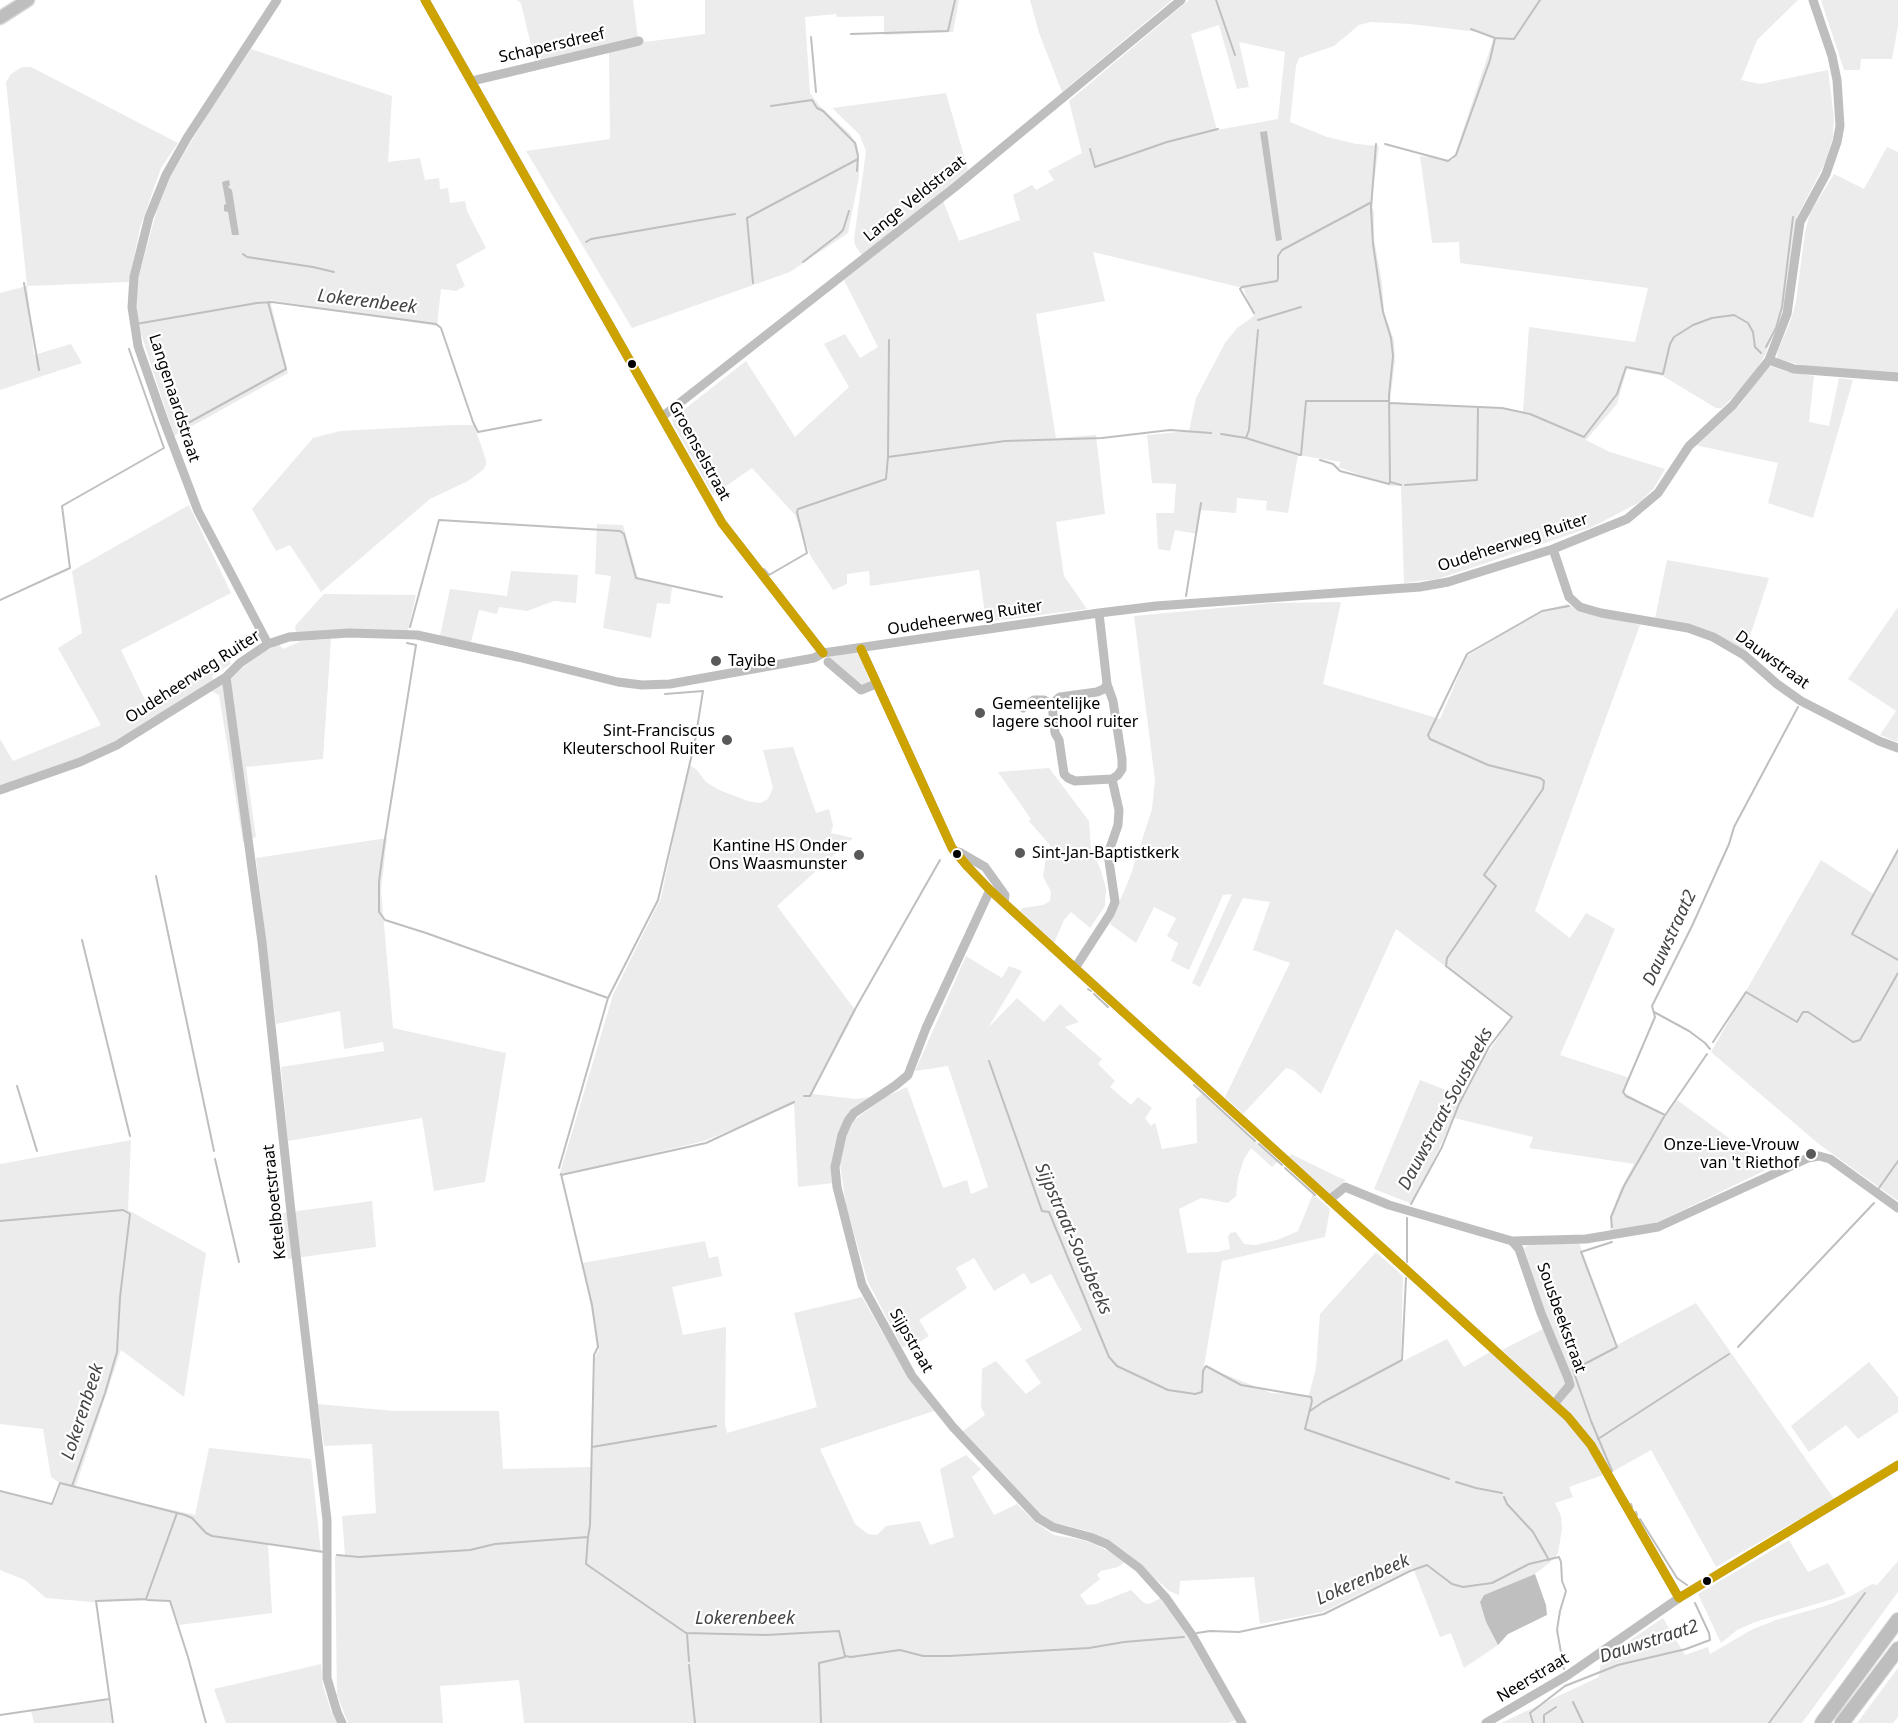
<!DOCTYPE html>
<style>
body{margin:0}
canvas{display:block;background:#fff}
</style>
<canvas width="1898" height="1723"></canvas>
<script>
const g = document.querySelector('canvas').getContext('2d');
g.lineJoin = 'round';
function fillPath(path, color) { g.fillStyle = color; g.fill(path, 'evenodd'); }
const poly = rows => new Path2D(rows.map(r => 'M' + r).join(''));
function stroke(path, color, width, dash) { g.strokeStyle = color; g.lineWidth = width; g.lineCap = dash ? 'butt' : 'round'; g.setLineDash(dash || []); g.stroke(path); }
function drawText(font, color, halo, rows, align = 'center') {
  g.font = font + ' "Noto Sans",sans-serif'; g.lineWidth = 4.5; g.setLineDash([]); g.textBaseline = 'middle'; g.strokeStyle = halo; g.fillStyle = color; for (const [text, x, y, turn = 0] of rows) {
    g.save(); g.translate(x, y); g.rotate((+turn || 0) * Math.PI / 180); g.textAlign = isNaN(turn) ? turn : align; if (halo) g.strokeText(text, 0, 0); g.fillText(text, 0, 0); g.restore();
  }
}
fillPath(poly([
 [517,0,633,0,638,38,535,62,521,3],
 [705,0,959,0,953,32,884,35,884,16,837,17,836,14,805,17,810,93,819,105,850,134,857,144,859,155,859,177,848,233,790,272,632,328,526,151,610,139,609,52,645,42,705,34],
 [1030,0,1172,0,1062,92,1039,33],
 [1189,0,1798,0,1757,40,1741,80,1760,84,1828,70,1834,117,1833,137,1826,161,1797,217,1784,310,1764,357,1748,382,1722,408,1716,408,1663,376,1627,369,1617,404,1586,440,1610,452,1665,469,1654,488,1640,502,1592,527,1483,564,1437,579,1404,583,1401,486,1391,486,1338,467,1341,462,1298,455,1288,513,1266,510,1267,501,1237,498,1236,513,1201,510,1197,534,1175,530,1170,551,1158,549,1156,513,1174,513,1176,484,1152,483,1147,435,1189,431,1196,398,1225,343,1237,328,1254,316,1243,288,1093,252,1105,301,1036,314,1056,438,1096,435,1105,514,1056,522,1064,576,1087,609,986,622,979,570,870,586,869,571,847,574,847,584,833,590,810,555,795,515,752,468,713,495,673,424,672,419,746,361,795,437,849,387,824,344,845,334,860,358,878,347,844,280,943,201,959,241,1020,220,1013,195,1032,185,1036,190,1054,180,1048,171,1082,153,1069,101],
 [1371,22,1410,24,1478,32,1494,37,1453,160,1420,156,1432,243,1459,242,1460,263,1648,288,1635,342,1529,327,1523,412,1504,408,1390,402,1395,360,1394,340,1384,312,1382,283,1374,239,1374,212,1371,204,1379,146,1356,144,1327,137,1290,122,1296,66,1299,58,1334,46,1359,25],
 [1219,25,1237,89,1249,87,1239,42,1285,52,1278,119,1217,130,1191,34],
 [1821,0,1898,0,1898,26,1892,59,1861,59,1860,70,1844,70],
 [251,49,392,96,388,162,420,158,425,180,439,178,440,189,448,188,450,203,465,201,467,211,486,248,456,265,465,286,456,291,441,289,437,326,270,300,288,373,174,436,137,321,136,299,138,279,157,210,170,177,212,107],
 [22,67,31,67,178,143,161,168,140,228,129,282,27,286,34,355,71,344,82,363,0,390,0,293,27,286,6,82,11,74],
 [946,93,968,170,863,257,855,245,854,239,866,151,859,134,832,108],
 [1887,147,1898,152,1898,374,1814,368,1781,360,1777,357,1778,350,1791,320,1796,301,1805,232,1810,213,1834,174,1864,189],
 [1771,366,1788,372,1814,376,1809,422,1829,426,1839,378,1853,380,1813,518,1768,503,1778,463,1695,445,1739,406,1767,368],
 [452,425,474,425,486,460,486,465,483,470,468,481,430,499,321,592,290,545,276,551,252,509,313,438,340,431],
 [189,505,231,593,121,650,145,700,228,655,231,664,212,676,216,687,265,651,279,644,283,649,301,641,331,639,323,759,246,767,256,837,243,842,219,695,211,691,89,754,0,786,0,739,13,761,101,725,58,648,82,633,72,571],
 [597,524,623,525,638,578,672,587,670,604,657,603,651,638,603,628,611,576,595,574],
 [1667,560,1769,578,1745,651,1713,633,1686,623,1655,618],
 [511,571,578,575,576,603,554,601,527,611,499,607,497,614,479,610,471,642,440,636,450,589,507,596],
 [324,594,416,595,408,631,296,632,295,626],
 [1341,602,1323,684,1440,719,1467,656,1541,611,1567,604,1580,611,1640,625,1535,911,1570,938,1586,913,1615,929,1560,1055,1630,1078,1624,1092,1665,1117,1677,1100,1770,1168,1654,1224,1610,1232,1611,1216,1620,1190,1634,1164,1529,1148,1533,1137,1454,1118,1412,1204,1374,1189,1420,1080,1464,1097,1485,1057,1512,1017,1396,929,1321,1094,1293,1070,1286,1068,1243,1114,1225,1097,1290,963,1253,950,1270,902,1243,898,1200,987,1192,983,1232,894,1223,895,1189,970,1171,961,1178,943,1167,936,1176,918,1154,907,1136,943,1110,924,1130,877,1152,809,1155,780,1134,616,1273,603],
 [1898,607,1898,740,1897,742,1880,735,1896,711,1848,679],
 [853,652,859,654,870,682,864,686,828,657],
 [793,747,816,813,829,809,833,825,831,833,853,838,777,906,856,1011,812,1094,856,1099,870,1097,849,1112,843,1122,836,1143,833,1183,798,1187,794,1104,704,1141,559,1176,613,995,661,898,689,765,696,769,706,782,719,790,748,801,760,803,768,799,773,788,763,750],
 [1049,768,1089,821,1091,850,1100,868,1106,888,1105,906,1090,928,1071,912,1064,920,1054,943,1020,911,1022,908,1043,905,1050,901,1051,892,1043,876,1046,858,1051,850,1049,844,1029,821,1031,819,998,772],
 [387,838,381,890,393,1028,506,1053,485,1182,434,1191,422,1118,288,1141,281,1067,384,1051,383,1042,344,1049,340,1011,276,1024,256,858],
 [1898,848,1898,1201,1820,1145,1711,1052,1821,860,1875,895],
 [966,956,1002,978,1009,966,1022,971,988,1028,1017,998,1044,1022,1060,1004,1079,1022,1065,1027,1102,1059,1098,1064,1115,1081,1110,1087,1131,1105,1138,1097,1152,1108,1145,1118,1151,1126,1155,1122,1162,1149,1197,1143,1196,1099,1203,1093,1278,1161,1272,1167,1251,1148,1244,1159,1238,1178,1236,1196,1228,1203,1201,1198,1179,1209,1187,1253,1217,1252,1230,1249,1228,1237,1230,1233,1236,1232,1244,1244,1255,1245,1277,1240,1298,1231,1313,1194,1330,1209,1325,1237,1222,1261,1204,1366,1271,1393,1309,1395,1316,1368,1320,1314,1376,1252,1403,1276,1401,1362,1447,1339,1464,1367,1490,1352,1567,1420,1588,1448,1603,1475,1569,1487,1573,1497,1555,1503,1561,1516,1562,1529,1558,1553,1553,1560,1535,1574,1484,1595,1480,1602,1486,1622,1498,1645,1464,1668,1451,1633,1440,1637,1413,1568,1323,1612,1260,1624,1254,1577,1180,1581,1179,1595,1169,1591,1127,1553,1108,1539,1087,1531,1053,1522,1041,1515,963,1431,985,1415,981,1407,982,1369,996,1361,1026,1394,1041,1383,1025,1360,1082,1330,1051,1274,1031,1284,1024,1273,994,1291,974,1258,956,1268,967,1288,919,1320,929,1336,913,1346,902,1347,868,1282,846,1206,840,1164,847,1132,853,1121,887,1096,907,1087,943,1188,967,1180,971,1194,988,1187,948,1066,915,1071],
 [131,1140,128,1210,206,1253,184,1397,121,1350,75,1488,195,1515,209,1448,311,1459,321,1553,268,1544,272,1613,179,1625,170,1600,92,1602,46,1598,25,1580,0,1570,0,1492,53,1505,61,1484,51,1477,43,1429,0,1424,0,1164],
 [1291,1154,1338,1177,1346,1180,1329,1194,1288,1157],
 [372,1201,376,1247,288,1259,283,1213],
 [705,1241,709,1258,718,1256,722,1276,672,1287,683,1335,726,1327,725,1424,727,1433,817,1407,794,1313,862,1297,908,1377,934,1411,820,1449,855,1524,868,1534,877,1535,886,1526,920,1521,930,1545,954,1537,940,1469,966,1455,981,1469,972,1477,994,1515,1017,1504,1034,1521,1054,1535,1083,1540,1094,1544,1117,1555,1125,1562,1118,1567,1101,1571,1097,1575,1100,1579,1080,1595,1087,1605,1096,1604,1131,1590,1144,1603,1149,1604,1161,1598,1188,1638,1235,1720,1229,1723,524,1723,519,1680,440,1686,443,1723,348,1723,337,1695,335,1556,345,1555,342,1516,376,1513,372,1444,324,1446,318,1404,394,1411,499,1411,503,1469,592,1467,595,1357,599,1350,583,1263],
 [1579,1242,1617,1345,1696,1303,1834,1499,1716,1567,1651,1450,1612,1472,1598,1450,1559,1403,1568,1395,1574,1384,1542,1305,1524,1248,1529,1245],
 [1543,1329,1566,1380,1566,1387,1552,1397,1502,1350],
 [1869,1362,1898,1397,1898,1412,1858,1439,1846,1425,1809,1452,1791,1426],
 [1789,1540,1808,1572,1828,1563,1846,1594,1833,1599,1755,1622,1737,1630,1721,1643,1698,1594],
 [1898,1561,1898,1592,1802,1723,1501,1723,1599,1677,1601,1660,1663,1618,1685,1655,1708,1647,1710,1654,1751,1630,1776,1620,1825,1606,1851,1596,1872,1584,1877,1585],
 [321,1664,323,1686,331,1711,337,1723,226,1723,214,1689],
 [1898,1668,1898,1717,1893,1723,1857,1723],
 [108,1700,112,1723,34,1723,31,1711]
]), '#ececec');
fillPath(poly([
 [1267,131,1282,240,1276,241,1260,132],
 [229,180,230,185,228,187,232,190,239,235,232,235,228,212,224,211,224,205,226,204,222,182],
 [1535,1574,1546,1605,1547,1615,1508,1634,1498,1645,1486,1622,1480,1602,1484,1595]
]), '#bfbfbf');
stroke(poly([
 [1216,0,1235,55],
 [1471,29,1495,38],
 [851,34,948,31,955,0],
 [811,37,816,92],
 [771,106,812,100,817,108,823,111,855,143,858,156,857,171],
 [1376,144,1371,208,1373,244,1383,312,1391,338,1393,356,1389,395,1390,482],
 [1385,144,1448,161,1456,155,1490,60,1495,38,1514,39,1540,0],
 [1090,149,1095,167,1167,142,1218,129],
 [586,242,591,239,735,214],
 [243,254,247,257,313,267,334,272],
 [803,262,838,235,843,230,849,211],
 [24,283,39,370],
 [753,283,747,218,858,159],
 [1254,313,1240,289,1242,287,1277,281,1278,278,1278,256,1282,250,1370,203],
 [1258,320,1301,307],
 [136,324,257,303,272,302,436,324,441,328,473,422,478,432,541,420],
 [1766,347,1776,328,1782,307,1793,217],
 [1389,403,1502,408,1530,414,1584,437,1617,394,1626,367,1663,374,1670,344,1674,337,1693,325,1712,318,1734,315,1748,323,1753,332,1755,347,1761,353],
 [179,428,286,369,268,302],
 [1221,434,1246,438,1300,455],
 [1246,438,1249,430,1258,330],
 [1301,455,1306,401,1389,401],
 [888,457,889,340],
 [1320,460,1333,464,1340,471,1389,484,1390,482,1401,485],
 [1405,485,1477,480,1478,408],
 [764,569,769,575,807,553,797,512,798,509,886,479,888,457,1005,441,1102,438,1170,430,1211,433],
 [1186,596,1201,503],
 [0,600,70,568,62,506,164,448,129,349],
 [410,627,439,520,620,531,624,534,636,578,722,597],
 [407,643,416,645,384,845,379,881,379,912,385,920,426,933,608,998,559,1168],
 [1898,850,1852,934,1898,960],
 [156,876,214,1151],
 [82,940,130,1136],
 [1088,989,1091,991],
 [1094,994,1108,1007],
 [608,998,658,900,695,741,703,691,665,694],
 [1654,1012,1689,1031,1705,1043,1710,1049],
 [1713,1042,1746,992,1797,1022,1803,1012,1808,1012,1853,1042,1860,1040,1898,973],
 [989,1061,1042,1211,1049,1212,1109,1357,1117,1366,1168,1390,1195,1394,1202,1392,1203,1371,1206,1366,1241,1385,1311,1397,1312,1401,1305,1429,1449,1479],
 [1194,1085,1255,1141],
 [17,1086,37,1151],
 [804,1096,810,1096,854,1011,940,860],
 [1666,1114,1707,1054],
 [1259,1144,1282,1165],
 [215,1159,239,1262],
 [1285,1168,1315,1195],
 [561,1174,592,1305,598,1347,594,1355,590,1525,588,1537],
 [561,1175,706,1143,794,1102],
 [1879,1188,1898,1161],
 [1411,1204,1442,1147,1459,1104,1489,1047,1512,1017,1446,966,1447,958,1496,886,1484,875,1543,789,1544,781,1540,778,1488,765,1430,739,1428,735,1467,654,1542,611,1569,606],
 [1407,1218,1407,1262],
 [0,1221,123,1210,130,1214,120,1297,117,1352,105,1393,72,1486,185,1515,192,1518,206,1533,212,1536,324,1552],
 [1612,1227,1611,1217,1624,1186,1665,1115,1626,1096,1623,1092,1655,1017,1652,1006,1692,926,1729,844,1734,827,1798,707],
 [1738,1347,1874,1203],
 [1310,1411,1323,1402,1402,1360,1406,1278],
 [1598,1439,1729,1354],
 [592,1447,716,1426],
 [1612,1471,1591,1421,1573,1370,1617,1347,1581,1252,1612,1242],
 [1456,1482,1476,1488,1502,1493],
 [0,1491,52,1504,60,1483,72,1486],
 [1504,1497,1507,1504,1533,1532,1549,1560],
 [1631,1504,1632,1507],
 [1636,1512,1637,1515],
 [1640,1519,1677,1578,1687,1585],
 [337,1555,359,1557,470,1550,495,1544,588,1537,586,1564,686,1633,766,1635,839,1631,845,1656,851,1657,900,1650,923,1656,949,1656,1089,1648,1124,1642,1184,1637],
 [147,1600,170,1601,188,1657,206,1723],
 [1197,1633,1210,1631,1239,1632,1324,1614,1410,1571,1427,1565,1452,1584,1463,1587,1492,1583,1529,1564,1559,1557,1561,1562,1562,1581,1566,1591,1560,1611,1557,1630,1564,1669],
 [687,1634,689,1661],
 [689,1665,695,1723],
 [1573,1702,1583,1723],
 [0,1715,109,1699],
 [113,1723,96,1601,146,1599,177,1513],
 [821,1723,819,1663,845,1657],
 [1533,1723,1530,1713,1565,1686,1618,1665,1686,1649,1710,1640,1709,1633,1695,1603],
 [1544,1723,1544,1715,1556,1707],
 [1769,1723,1865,1593]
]), '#bfbfbf', 2);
const major = poly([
 [0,18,28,0]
]);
const highway = poly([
 [1822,1723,1898,1620],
 [1842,1723,1898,1649]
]);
stroke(major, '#dbdbdb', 15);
stroke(highway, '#dbdbdb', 16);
stroke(poly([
 [425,0,722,523,823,653],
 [472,81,639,41],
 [1769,360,1794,369,1898,377],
 [663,416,955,187,1181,0],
 [1553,549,1569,597,1580,607,1601,613,1688,628,1713,637,1744,655,1777,684,1801,701,1879,741,1898,748],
 [1099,613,1107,684,1113,701,1122,759,1122,769,1118,775,1112,779,1075,781,1068,778,1064,774,1059,740,1055,733,1052,704,1060,697,1097,692,1104,689,1107,684],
 [268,644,198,511,164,421,138,346,132,307,134,277,149,217,166,175,187,138,277,0],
 [861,649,952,848,968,867,990,890,1075,968,1568,1417,1591,1445,1679,1598],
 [828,662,861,690,876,684],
 [226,677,262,942,291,1212,327,1520,327,1678,337,1712,342,1723],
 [1023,708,1034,700,1044,700,1052,704],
 [0,790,80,762,117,745,226,677,240,663,268,644,289,637,349,633,417,635,518,657,618,682,642,685,670,684,814,658,823,653,1099,613,1156,606,1420,587,1448,582,1553,549,1627,519,1658,493,1689,446,1733,405,1769,360,1787,314,1800,222,1826,174,1837,142,1840,126,1837,80,1832,56,1813,0],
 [959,852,985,867,1005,895,1004,903],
 [990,890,926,1028,908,1075,896,1085,854,1113,848,1121,842,1135,835,1167,837,1187,862,1285,912,1376,953,1427,1038,1518,1053,1527,1090,1537,1107,1544,1139,1568,1166,1598,1192,1635,1242,1723],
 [1075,968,1110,914,1115,902,1108,854,1118,825,1119,810,1112,779],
 [1329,1200,1345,1187,1389,1205,1512,1241,1586,1239,1658,1227,1791,1166,1808,1158,1819,1156,1830,1159,1898,1208],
 [1512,1241,1519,1249,1541,1313,1568,1378,1570,1385,1554,1404],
 [1486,1723,1568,1675,1679,1598,1898,1465]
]), '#bebebe', 9);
stroke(major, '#bebebe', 12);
stroke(highway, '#bebebe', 14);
stroke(poly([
 [425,0,722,523,823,653],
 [861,649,952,848,968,867,990,890,1075,968,1568,1417,1591,1445,1679,1598],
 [1679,1598,1898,1465]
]), '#cca300', 9);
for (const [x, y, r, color] of [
 [632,364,5,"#000"],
 [716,661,6,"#595959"],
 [980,713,6,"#595959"],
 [727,740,6,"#595959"],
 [1020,853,6,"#595959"],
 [957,854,5,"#000"],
 [859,855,6,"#595959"],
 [1811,1154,6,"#595959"],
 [1707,1581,5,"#000"]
]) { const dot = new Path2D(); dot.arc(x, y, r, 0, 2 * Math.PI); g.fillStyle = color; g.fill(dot); stroke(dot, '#fff', 2); }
drawText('16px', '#000', '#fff', [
 ["Schapersdreef",552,46,-13],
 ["Lange Veldstraat",915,199,-39],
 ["Langenaardstraat",174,398,72],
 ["Groenselstraat",699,451,61],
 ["Oudeheerweg Ruiter",1513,543,-18],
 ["Oudeheerweg Ruiter",965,618,-9],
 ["Dauwstraat",1772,660,36],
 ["Oudeheerweg Ruiter",193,677,-33],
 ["Ketelboetstraat",275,1202,-96],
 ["Sousbeekstraat",1561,1318,70],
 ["Sijpstraat",911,1341,60],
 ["Neerstraat",1533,1678,-31]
]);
drawText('16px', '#000', '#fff', [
 ["Tayibe",728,661],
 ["Gemeentelijke",992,704],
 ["lagere school ruiter",992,722],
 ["Sint-Franciscus",715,731,"right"],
 ["Kleuterschool Ruiter",715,749,"right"],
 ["Kantine HS Onder",847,846,"right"],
 ["Ons Waasmunster",847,864,"right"],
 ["Sint-Jan-Baptistkerk",1032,853],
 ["Onze-Lieve-Vrouw",1799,1145,"right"],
 ["van 't Riethof",1799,1163,"right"]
], 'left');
drawText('italic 18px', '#444', '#fff', [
 ["Lokerenbeek",367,302,7],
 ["Dauwstraat2",1670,938,-65],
 ["Dauwstraat-Sousbeeks",1446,1109,-62],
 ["Sijpstraat-Sousbeeks",1073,1239,66],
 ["Lokerenbeek",83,1412,-72],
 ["Lokerenbeek",1363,1580,-24],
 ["Lokerenbeek",745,1619],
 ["Dauwstraat2",1649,1642,-18]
]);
</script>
